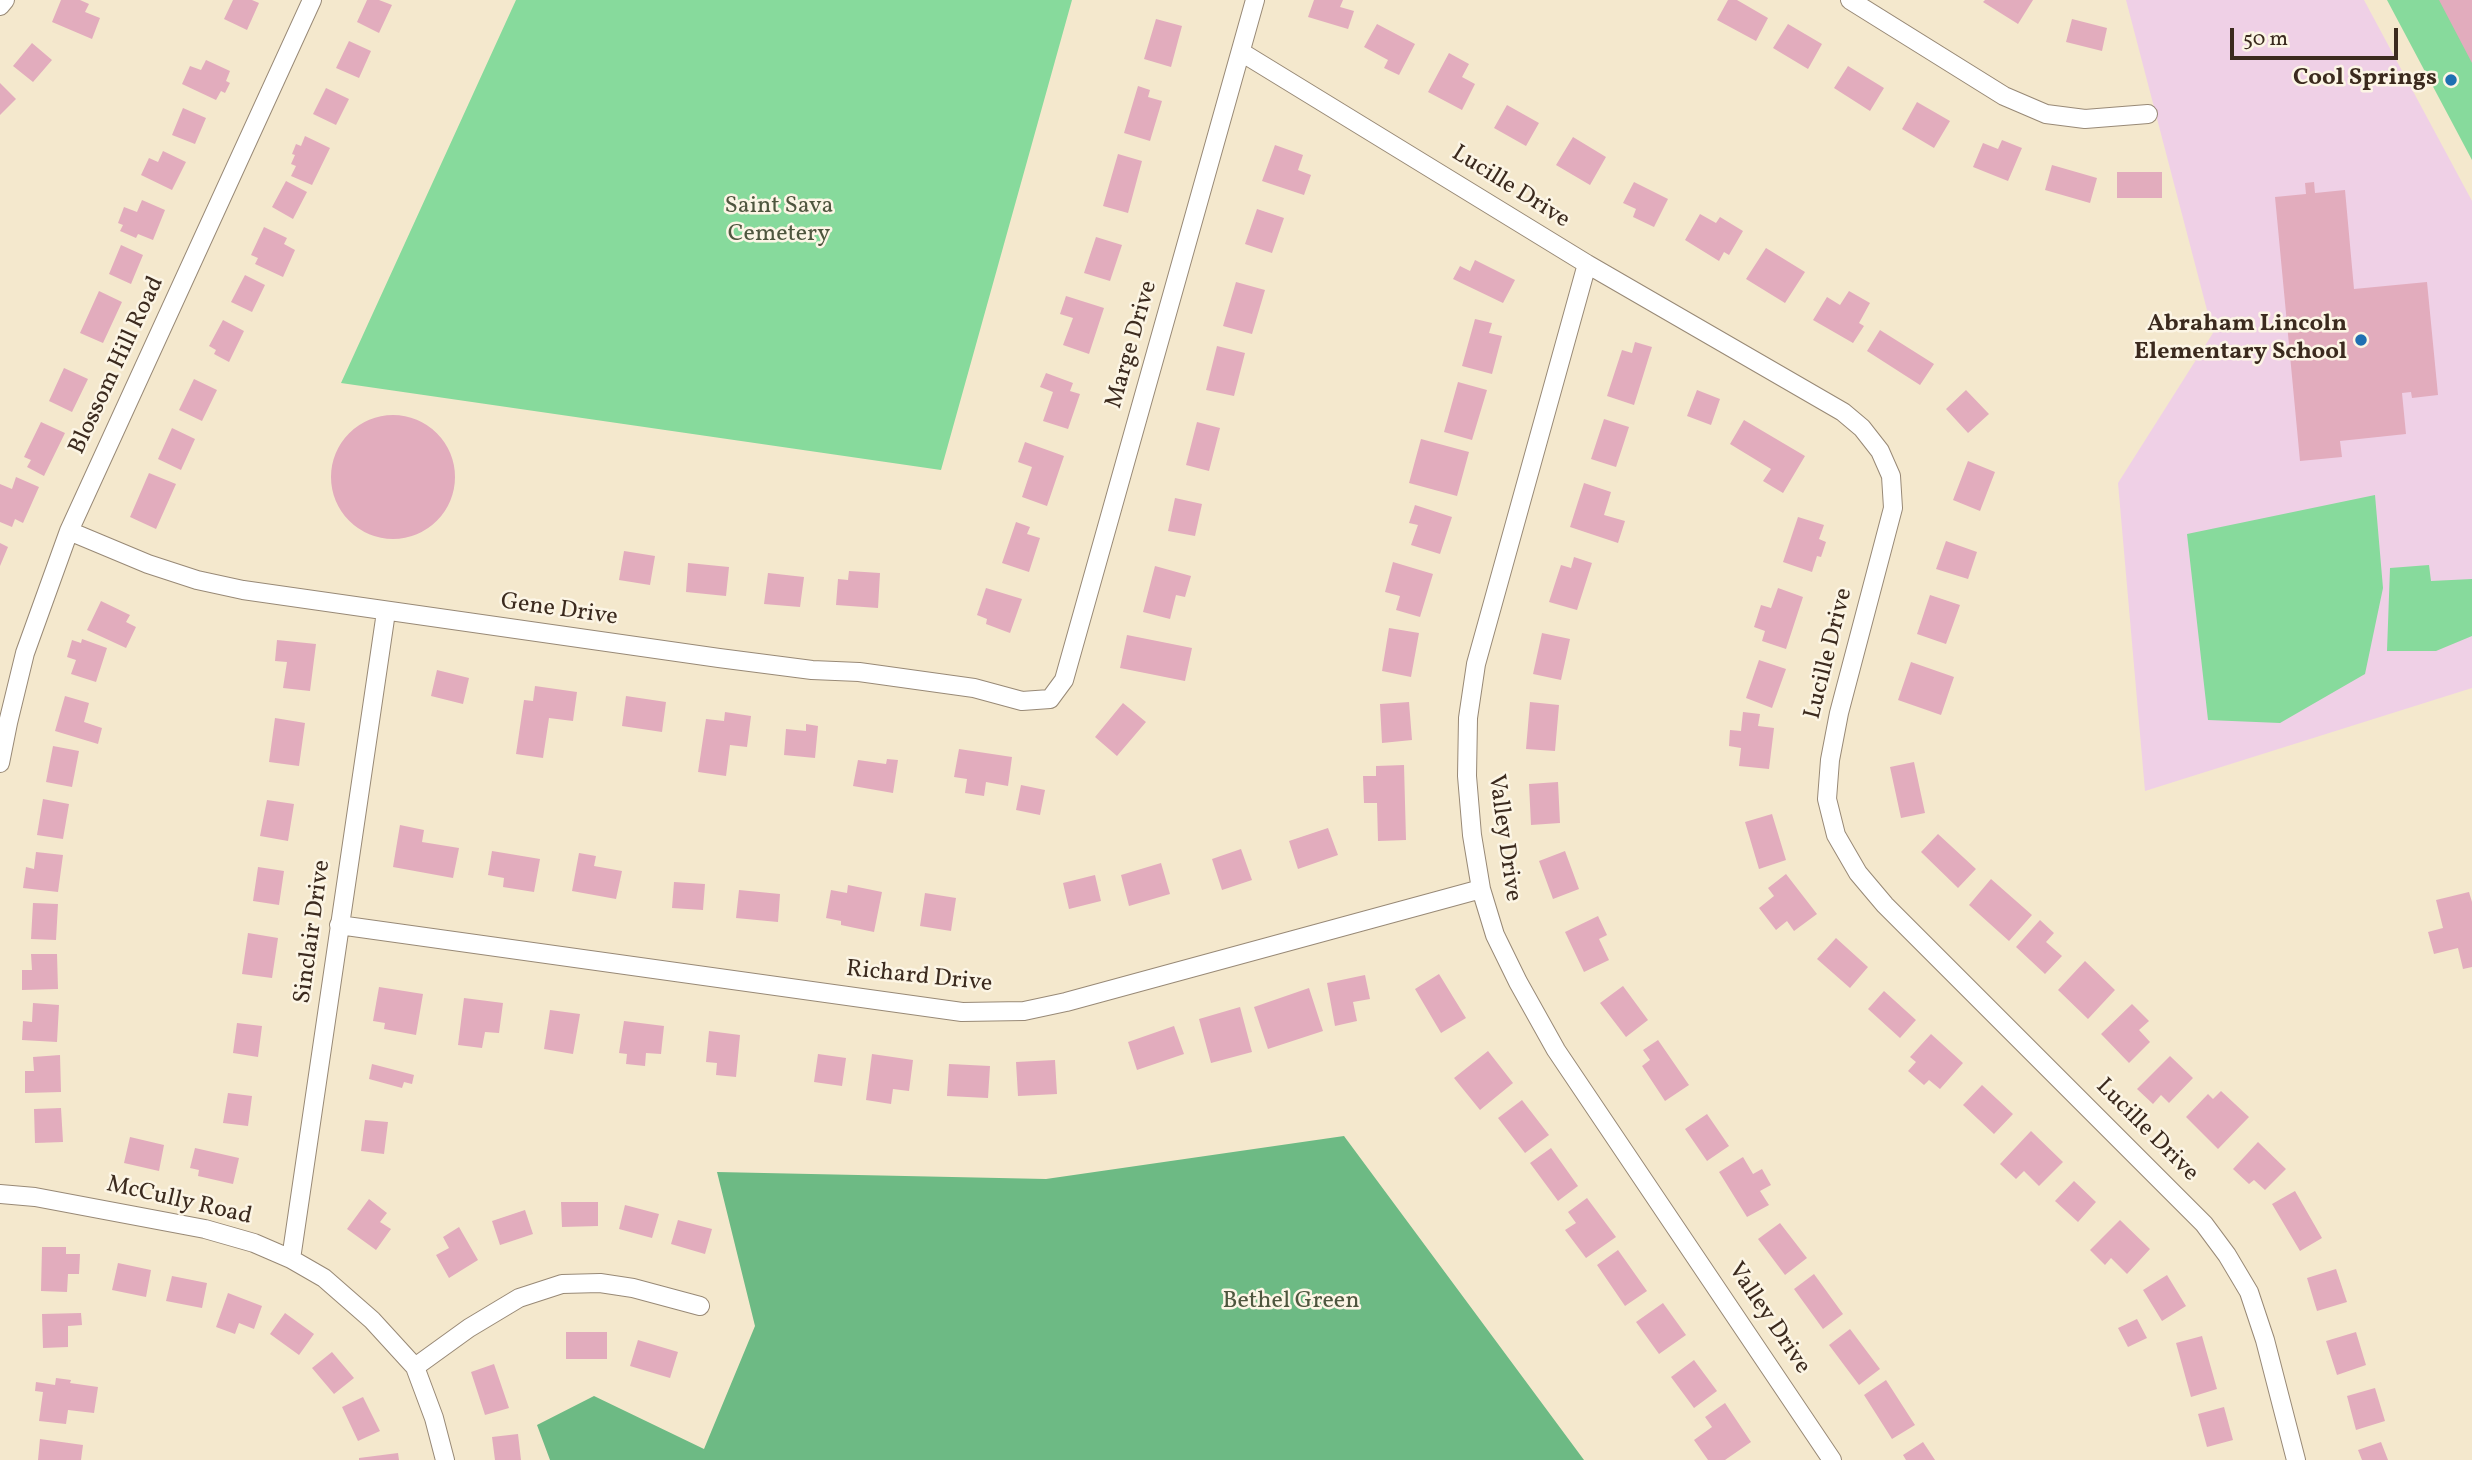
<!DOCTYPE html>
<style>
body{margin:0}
#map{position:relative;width:2472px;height:1460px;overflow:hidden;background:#f4e8cd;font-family:Vollkorn,serif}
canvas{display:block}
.scale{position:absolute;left:2230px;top:28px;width:168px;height:32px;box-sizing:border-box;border:4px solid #3b2a1e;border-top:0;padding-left:9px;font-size:21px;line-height:24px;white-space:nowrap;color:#3b2a1e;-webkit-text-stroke:5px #fcf5e5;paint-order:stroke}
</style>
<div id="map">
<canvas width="2472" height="1460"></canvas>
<div class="scale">50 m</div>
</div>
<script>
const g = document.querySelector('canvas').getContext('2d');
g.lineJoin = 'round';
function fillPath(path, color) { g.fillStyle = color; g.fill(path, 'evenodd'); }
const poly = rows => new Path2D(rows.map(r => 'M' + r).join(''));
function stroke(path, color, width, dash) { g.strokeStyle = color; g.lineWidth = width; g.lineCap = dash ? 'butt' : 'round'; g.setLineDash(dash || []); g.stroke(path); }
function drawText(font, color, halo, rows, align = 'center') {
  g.font = font + ' Vollkorn,serif'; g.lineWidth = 5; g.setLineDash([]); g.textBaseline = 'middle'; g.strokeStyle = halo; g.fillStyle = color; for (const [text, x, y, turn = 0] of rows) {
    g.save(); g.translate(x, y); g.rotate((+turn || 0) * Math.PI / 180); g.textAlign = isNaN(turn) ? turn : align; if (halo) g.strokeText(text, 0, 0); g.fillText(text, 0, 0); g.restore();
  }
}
fillPath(poly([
 [2126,0,2364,0,2472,201,2472,688,2145,791,2118,483,2213,333]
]), '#efd0e6');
fillPath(poly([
 [516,0,1072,0,941,470,341,383],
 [2387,0,2472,0,2472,160],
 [2375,495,2383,588,2365,674,2280,723,2208,720,2187,534],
 [2429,565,2431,581,2472,579,2472,636,2436,651,2387,651,2390,568]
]), '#87da9c');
fillPath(poly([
 [1344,1136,1584,1460,550,1460,537,1425,594,1396,704,1449,755,1326,717,1172,1046,1179]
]), '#6dba84');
fillPath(poly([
 [61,0,80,0,89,4,85,12,100,18,92,39,52,22],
 [233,0,252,0,259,3,247,30,224,19],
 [367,0,379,0,392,5,379,33,357,22],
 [1314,0,1343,0,1340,7,1354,11,1348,29,1308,17],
 [1728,0,1737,0,1768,18,1756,41,1717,20],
 [1985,0,2033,0,2018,24,1983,2],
 [2439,0,2472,0,2472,63],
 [1156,19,1182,26,1171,67,1144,59],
 [2072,19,2107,28,2102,51,2066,42],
 [1377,24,1415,44,1399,75,1384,68,1388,60,1364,47],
 [1788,24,1822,44,1808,69,1773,48],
 [349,41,371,51,359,78,336,68],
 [32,43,52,60,33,82,13,66],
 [1449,53,1469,64,1462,77,1475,84,1462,110,1428,92],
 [206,60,230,71,226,81,230,83,225,93,221,91,216,100,182,84,190,66,201,70],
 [1848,66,1884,88,1870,111,1834,88],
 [0,83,16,99,0,115],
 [1138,86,1150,90,1148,97,1162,101,1150,141,1124,133],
 [326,88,349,99,336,125,313,114],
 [1917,102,1950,121,1934,148,1902,129],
 [1507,105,1539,123,1526,146,1494,128],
 [183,108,206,118,195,144,172,135],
 [305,136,330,148,312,185,291,176,296,166,291,164,295,155,292,154,296,144,301,146],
 [1573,137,1606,157,1590,185,1556,165],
 [2002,140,2022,148,2008,181,1973,167,1983,143,1998,149],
 [1275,145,1303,155,1298,170,1311,175,1304,195,1262,181],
 [163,151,186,162,172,190,141,175,149,158,158,162],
 [1118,154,1142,161,1128,213,1103,206],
 [2052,165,2097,178,2090,203,2045,190],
 [2117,172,2162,172,2162,198,2117,198],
 [286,181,307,192,293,219,272,207],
 [1634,182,1668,199,1654,227,1633,217,1636,209,1623,203],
 [2314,182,2315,193,2345,190,2354,289,2427,282,2438,395,2412,398,2411,392,2402,393,2406,434,2340,441,2342,457,2300,461,2275,197,2306,194,2305,183],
 [142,200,165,210,153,240,138,234,136,238,120,231,123,225,118,223,124,207,137,212],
 [1257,209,1284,218,1272,253,1245,244],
 [1700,214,1716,223,1720,217,1743,231,1729,255,1724,252,1719,261,1685,240],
 [264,227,287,238,284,244,295,250,283,277,255,264,258,258,251,255],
 [1096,237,1122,245,1110,281,1084,273],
 [121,245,143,255,131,284,109,274],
 [1766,248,1805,272,1785,303,1746,279],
 [1475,260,1515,280,1503,303,1453,279,1460,266,1470,271],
 [245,275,265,285,252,312,231,302],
 [1236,282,1265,290,1252,334,1223,326],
 [99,291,122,302,103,343,80,333],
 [1849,291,1870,303,1859,323,1864,326,1853,343,1813,320,1827,297,1840,305],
 [1066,296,1104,308,1089,354,1063,345,1073,318,1060,314],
 [1475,319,1492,323,1489,333,1502,336,1492,374,1462,366],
 [223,320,244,331,229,362,214,354,216,350,209,346],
 [1880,330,1934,364,1920,385,1867,351],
 [1635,342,1652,347,1634,405,1607,396,1622,350,1632,353],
 [1217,346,1245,353,1234,396,1206,390],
 [64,368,88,379,72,412,49,401],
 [1046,373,1073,383,1070,391,1080,394,1068,429,1043,421,1053,392,1040,387],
 [194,379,217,390,202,421,179,410],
 [1458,382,1487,390,1472,440,1444,432],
 [1697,390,1720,399,1711,425,1687,416],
 [1966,390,1989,414,1968,433,1946,409],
 '331 477a62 62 0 1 1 124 0a62 62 0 1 1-124 0Z',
 [1604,419,1629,427,1616,467,1591,459],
 [1744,420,1805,456,1783,493,1763,481,1771,469,1730,444],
 [41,422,65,433,44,476,27,467,31,460,24,457],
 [1197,422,1220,428,1209,471,1186,465],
 [172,428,195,439,181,470,158,459],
 [1421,439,1469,452,1457,496,1409,483],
 [1025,442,1064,456,1047,506,1022,497,1032,467,1018,462],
 [1968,461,1995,472,1980,511,1953,500],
 [149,473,176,484,156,529,130,517],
 [16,477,39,487,23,523,15,519,12,527,0,522,0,484,12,489],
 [1584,483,1611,492,1604,515,1625,521,1618,543,1570,527],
 [1175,498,1202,504,1195,536,1168,531],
 [1415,505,1452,517,1440,554,1411,545,1418,525,1409,523],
 [1798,517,1824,525,1819,539,1826,542,1821,557,1817,556,1812,572,1783,562],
 [1016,522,1030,527,1027,534,1040,538,1029,572,1002,563],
 [1946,541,1977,552,1968,579,1936,569],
 [0,543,8,547,0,566],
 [624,551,655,556,650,585,619,580],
 [1574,557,1592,563,1577,610,1549,602,1561,565,1571,568],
 [1393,562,1433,574,1420,617,1396,610,1400,596,1385,592],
 [688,563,729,567,726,596,686,592],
 [1155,566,1191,576,1185,597,1176,595,1170,619,1143,612],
 [849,571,880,573,878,608,836,605,838,579,848,580],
 [768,573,804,577,800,607,764,604],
 [986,588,1022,599,1010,633,986,624,987,619,977,615],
 [1778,588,1803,597,1786,649,1762,641,1765,631,1754,627,1761,605,1771,608],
 [1930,595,1960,605,1946,644,1917,634],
 [101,601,130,615,126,622,136,627,126,648,87,630],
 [1389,628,1419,633,1411,677,1382,671],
 [1542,633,1570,639,1561,680,1533,674],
 [1127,635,1192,648,1185,681,1120,668],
 [82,639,107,648,96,682,71,674,76,660,67,657,72,640,81,643],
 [277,640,316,644,310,691,283,688,287,662,275,661],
 [1759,660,1786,669,1772,708,1746,698],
 [1911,662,1954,677,1941,715,1898,700],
 [437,670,469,678,463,704,431,696],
 [535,686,577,692,573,721,549,718,543,758,516,754,524,700,533,701],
 [65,696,89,703,84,722,102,728,98,744,55,731],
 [626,696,666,702,662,732,622,726],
 [1409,702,1412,740,1382,743,1380,704],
 [1530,702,1559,705,1555,751,1526,749],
 [1123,703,1146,722,1117,756,1095,737],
 [725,712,751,716,747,747,730,745,726,776,698,772,706,719,724,721],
 [1743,712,1760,714,1758,726,1774,728,1769,769,1739,766,1741,748,1729,746,1730,730,1741,731],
 [275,718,305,723,299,766,269,762],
 [806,724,818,726,815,758,784,755,786,729,806,731],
 [53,746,79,751,72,787,46,782],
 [959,749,1012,757,1008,786,986,782,984,796,965,793,967,779,954,777],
 [887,759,898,760,893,793,853,786,858,760,886,764],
 [1914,762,1925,813,1901,818,1890,767],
 [1404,765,1406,840,1378,841,1377,803,1364,803,1363,776,1376,776,1376,766],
 [1558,782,1560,823,1531,825,1529,784],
 [1021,785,1045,790,1040,815,1016,810],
 [43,799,69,804,63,839,37,835],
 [267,800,294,804,288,841,260,836],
 [1772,814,1786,860,1759,869,1745,822],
 [400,825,424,830,422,842,459,848,453,878,393,867],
 [1328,828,1338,855,1298,869,1289,841],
 [1938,834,1976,869,1958,888,1921,852],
 [1241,849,1252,880,1222,890,1212,859],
 [492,851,540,859,534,892,503,887,504,878,488,875],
 [1565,851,1579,889,1553,899,1539,861],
 [36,852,63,855,58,892,23,888,26,867,34,869],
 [579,853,596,856,594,866,622,871,616,899,572,891],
 [1161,863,1170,894,1129,906,1121,875],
 [258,867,284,871,279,905,253,901],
 [1786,874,1817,914,1794,931,1787,921,1776,930,1759,908,1774,896,1768,888],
 [1095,875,1101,901,1069,909,1063,883],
 [1991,879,2032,915,2009,941,1969,905],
 [674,882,705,884,703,910,672,908],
 [848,885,882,892,874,932,841,925,841,921,826,918,831,890,847,893],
 [739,890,780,894,778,922,736,918],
 [2469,892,2472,902,2472,967,2463,969,2458,948,2434,954,2428,932,2443,928,2436,900],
 [925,893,956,898,951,931,920,926],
 [33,903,58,904,56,940,31,939],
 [1598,916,1607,935,1599,939,1609,960,1584,972,1565,932],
 [2040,920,2054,933,2046,942,2062,956,2045,974,2016,947],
 [248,933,278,938,272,978,242,974],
 [1836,938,1868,967,1850,988,1817,959],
 [31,954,57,954,58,989,22,990,22,970,32,970],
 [2085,961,2115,990,2088,1019,2058,990],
 [1439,974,1466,1018,1441,1033,1415,989],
 [1365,975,1370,999,1353,1002,1357,1021,1335,1026,1327,983],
 [1623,986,1648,1020,1626,1037,1600,1003],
 [379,987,423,994,416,1035,384,1029,385,1023,373,1021],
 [1309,988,1323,1031,1268,1049,1254,1007],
 [1884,991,1916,1020,1900,1038,1868,1009],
 [464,998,503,1003,499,1033,485,1032,482,1048,458,1045],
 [33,1003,59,1005,57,1042,22,1040,23,1021,32,1022],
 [2132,1004,2149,1021,2139,1030,2150,1042,2129,1063,2101,1034],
 [1240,1007,1252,1052,1211,1063,1199,1019],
 [550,1010,580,1014,573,1054,544,1049],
 [624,1021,664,1026,661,1054,646,1053,645,1066,626,1064,627,1054,619,1053],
 [237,1023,262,1026,258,1057,233,1053],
 [1174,1026,1184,1054,1137,1070,1128,1042],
 [709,1031,740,1035,736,1077,716,1075,717,1063,706,1062],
 [1931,1034,1963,1063,1940,1089,1929,1080,1924,1085,1908,1071,1916,1062,1910,1057],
 [1658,1040,1689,1085,1665,1101,1642,1066,1650,1060,1643,1050],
 [1488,1051,1513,1083,1480,1110,1454,1078],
 [818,1054,846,1058,842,1086,814,1082],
 [872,1054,913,1060,909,1091,893,1089,891,1104,866,1100],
 [60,1055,61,1092,25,1093,25,1071,34,1071,33,1057],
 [2170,1056,2193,1078,2169,1103,2161,1095,2153,1104,2137,1089],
 [1055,1060,1057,1094,1018,1096,1016,1062],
 [372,1064,414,1075,412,1084,404,1082,402,1088,369,1079],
 [949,1064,990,1066,988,1098,947,1096],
 [1982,1085,2013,1114,1994,1134,1963,1105],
 [2221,1091,2249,1117,2218,1149,2186,1117,2208,1094,2213,1099],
 [228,1093,252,1096,248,1126,223,1123],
 [1522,1100,1549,1135,1525,1153,1498,1118],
 [61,1108,63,1142,35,1143,34,1109],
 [1707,1114,1729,1146,1707,1161,1685,1129],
 [365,1120,388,1122,384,1154,361,1151],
 [2031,1131,2063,1162,2039,1186,2024,1171,2016,1179,2000,1164],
 [130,1137,164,1145,159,1171,124,1163],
 [2258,1142,2286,1169,2265,1190,2254,1180,2249,1184,2233,1169],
 [195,1148,239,1158,233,1184,198,1176,199,1170,190,1168],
 [1551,1148,1578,1186,1558,1201,1530,1163],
 [1743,1157,1753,1174,1762,1169,1771,1185,1760,1191,1769,1205,1747,1217,1719,1172],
 [2074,1181,2096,1202,2078,1222,2055,1201],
 [2295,1191,2322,1238,2300,1251,2272,1204],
 [1587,1198,1616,1237,1586,1258,1565,1230,1576,1223,1568,1212],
 [369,1199,387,1213,380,1222,391,1229,376,1250,347,1229],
 [561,1202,598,1202,598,1226,562,1227],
 [625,1205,659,1214,652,1238,619,1229],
 [525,1210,533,1234,500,1245,492,1221],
 [678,1220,712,1229,705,1254,671,1244],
 [2120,1220,2150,1249,2127,1274,2111,1258,2105,1265,2090,1250],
 [1780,1223,1807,1258,1785,1275,1758,1239],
 [459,1227,478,1260,449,1278,436,1255,449,1248,443,1237],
 [42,1247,66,1247,66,1254,80,1254,79,1274,68,1274,67,1292,41,1291],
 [1618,1250,1647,1291,1625,1306,1597,1265],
 [118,1263,151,1270,146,1297,112,1290],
 [2336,1269,2347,1302,2317,1311,2307,1278],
 [1814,1274,1843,1314,1823,1329,1794,1289],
 [2167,1275,2186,1306,2162,1321,2143,1290],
 [172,1276,207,1283,202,1308,166,1301],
 [228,1293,262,1306,254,1329,239,1323,235,1334,216,1327],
 [1663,1303,1686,1335,1659,1354,1636,1322],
 [81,1313,82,1325,68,1326,68,1347,43,1348,42,1314],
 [285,1313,314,1334,299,1355,270,1334],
 [2137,1319,2147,1338,2128,1347,2118,1328],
 [1850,1329,1880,1369,1859,1385,1829,1345],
 [566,1332,607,1332,607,1359,566,1359],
 [2356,1332,2366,1365,2337,1375,2326,1341],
 [2202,1336,2217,1389,2191,1397,2176,1343],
 [638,1340,678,1352,670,1378,630,1366],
 [332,1352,354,1378,334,1394,312,1368],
 [1694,1360,1717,1391,1694,1408,1671,1377],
 [494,1364,509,1408,485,1415,471,1372],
 [56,1378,71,1380,70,1383,98,1387,94,1413,68,1410,66,1424,39,1421,43,1392,35,1391,36,1382,55,1385],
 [1886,1380,1915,1425,1892,1439,1864,1395],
 [2375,1388,2385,1421,2356,1430,2347,1396],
 [363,1397,380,1431,358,1441,342,1407],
 [1725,1403,1751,1442,1725,1460,1708,1460,1694,1440,1712,1427,1705,1417],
 [2224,1407,2233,1440,2207,1447,2198,1414],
 [518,1434,521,1460,495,1460,492,1437],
 [40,1439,83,1445,81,1460,38,1460],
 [1923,1442,1935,1460,1906,1460,1903,1455],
 [2381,1442,2388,1460,2362,1460,2358,1450],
 [398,1453,399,1460,359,1460,359,1458]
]), '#e2acbd');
const street = poly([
 [1850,0,2004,96,2046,114,2085,119,2148,114],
 [0,6,5,0],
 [1241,52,1587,264,1843,412,1862,428,1880,451,1891,476,1893,508,1839,713,1830,760,1827,799,1836,835,1858,873,1885,905,2204,1224,2227,1255,2249,1292,2265,1340,2296,1460],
 [1587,264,1476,664,1468,718,1467,776,1472,835,1481,889,1495,935,1518,982,1556,1050,1832,1460],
 [69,531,148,564,197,580,243,590,719,658,812,670,859,672,974,688,1022,701,1050,699,1064,680,1255,0],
 [0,763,8,723,25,653,69,531,312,0],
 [339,925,962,1012,1024,1011,1066,1002,1481,889],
 [0,1194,35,1197,205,1229,254,1243,291,1259,324,1278,372,1320,415,1367,434,1418,445,1460],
 [291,1259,386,612],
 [415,1367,469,1328,519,1298,562,1284,600,1283,633,1288,700,1306]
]);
stroke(street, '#988976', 20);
stroke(street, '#fff', 18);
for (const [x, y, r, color] of [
 [2451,80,7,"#1f6fb2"],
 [2361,340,7,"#1f6fb2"]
]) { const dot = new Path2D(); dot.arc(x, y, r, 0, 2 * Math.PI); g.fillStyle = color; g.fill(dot); stroke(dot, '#fcf5e5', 2.5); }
drawText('bold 24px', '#3b2a1e', '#fcf5e5', [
 ["Cool Springs",2437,80],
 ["Abraham Lincoln",2347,326],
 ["Elementary School",2347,354]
], 'right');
drawText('24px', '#3b2a1e', '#fcf5e5', [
 ["Lucille Drive",1510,188,32],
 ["Marge Drive",1133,345,-74],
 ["Blossom Hill Road",118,366,-65],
 ["Gene Drive",559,611,8],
 ["Lucille Drive",1830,654,-76],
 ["Valley Drive",1503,838,82],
 ["Sinclair Drive",314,932,-82],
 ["Richard Drive",919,978,6],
 ["Lucille Drive",2146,1131,45],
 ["McCully Road",179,1202,13],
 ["Valley Drive",1768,1319,56]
]);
drawText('24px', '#4e563e', '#fcf5e5', [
 ["Saint Sava",779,208],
 ["Cemetery",779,236],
 ["Bethel Green",1291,1303]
]);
</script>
